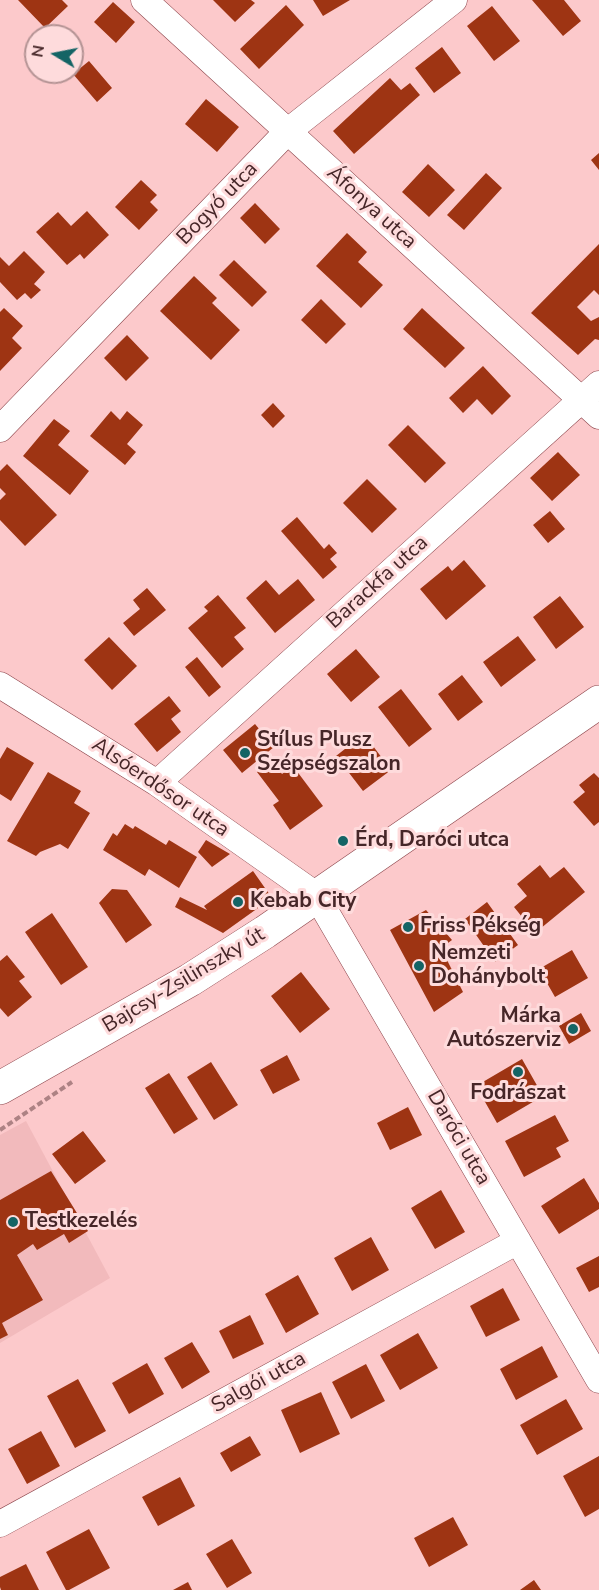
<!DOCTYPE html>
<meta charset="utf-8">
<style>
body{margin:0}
#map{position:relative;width:599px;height:1590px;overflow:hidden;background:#fcc9cb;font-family:"Nunito Sans",sans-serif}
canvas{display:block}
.north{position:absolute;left:24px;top:24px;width:60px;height:60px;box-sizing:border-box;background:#fedbdc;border:2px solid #b49394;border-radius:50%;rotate:280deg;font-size:16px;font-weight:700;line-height:24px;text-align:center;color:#462628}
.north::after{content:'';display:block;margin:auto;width:21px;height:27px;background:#146465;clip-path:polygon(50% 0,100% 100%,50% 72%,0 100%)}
</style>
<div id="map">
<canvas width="599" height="1590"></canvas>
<div class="north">N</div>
</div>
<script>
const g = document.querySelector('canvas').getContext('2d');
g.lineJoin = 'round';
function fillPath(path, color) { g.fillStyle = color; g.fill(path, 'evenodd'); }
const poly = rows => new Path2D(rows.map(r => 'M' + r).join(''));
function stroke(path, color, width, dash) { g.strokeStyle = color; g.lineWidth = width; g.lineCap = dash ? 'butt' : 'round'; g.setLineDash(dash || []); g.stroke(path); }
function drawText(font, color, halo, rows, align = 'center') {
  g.font = font + ' "Nunito Sans",sans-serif'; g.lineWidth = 6; g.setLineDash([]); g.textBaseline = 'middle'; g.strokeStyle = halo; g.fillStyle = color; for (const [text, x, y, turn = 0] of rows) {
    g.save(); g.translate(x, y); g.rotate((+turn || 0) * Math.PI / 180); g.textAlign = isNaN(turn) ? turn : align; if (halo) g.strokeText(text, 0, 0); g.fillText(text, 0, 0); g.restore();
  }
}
fillPath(poly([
 [26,1121,110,1278,0,1343,0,1135]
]), '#f2babc');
fillPath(poly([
 [18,0,62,0,68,6,45,28],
 [213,0,251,0,255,3,235,22],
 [313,0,350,0,323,16],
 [532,0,564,0,581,21,563,36],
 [113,2,135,22,116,43,94,22],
 [286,5,304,25,259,69,240,49],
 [492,6,520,41,494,61,467,26],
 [442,47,461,73,434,93,415,68],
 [89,61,112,88,97,102,73,74],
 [390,78,401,90,410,83,420,95,354,154,333,131],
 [206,99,239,127,217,152,185,124],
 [599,153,599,170,591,160],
 [428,164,455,190,429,217,402,192],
 [486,173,502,188,464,230,447,215],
 [141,180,157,195,150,202,158,210,139,230,115,207],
 [255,203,280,229,265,244,240,218],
 [87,211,109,235,84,259,80,254,67,265,36,232,58,212,71,226],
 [347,233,367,252,358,262,383,285,361,308,316,266],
 [599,244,599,295,594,290,577,307,591,321,599,317,599,340,595,339,578,355,531,313],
 [24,251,45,272,34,284,41,290,31,299,25,293,17,300,0,282,0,257,9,266],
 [234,260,267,292,252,307,219,275],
 [194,276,217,298,212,303,240,330,211,360,160,311],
 [321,299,346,324,326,344,301,320],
 [4,308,23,326,12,338,22,348,0,371,0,312],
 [422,308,465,348,445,368,403,329],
 [127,335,149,358,126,381,104,358],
 [483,366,511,396,492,415,477,399,463,413,449,398],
 [273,403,285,416,273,428,261,415],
 [111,411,120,420,127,411,143,425,127,444,136,452,125,465,90,436],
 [54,419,70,431,58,445,89,471,70,495,23,456],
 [408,425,446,463,425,483,388,445],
 [558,452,580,475,552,501,530,478],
 [7,464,57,515,25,546,0,520,0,500,6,494,0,488,0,471],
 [367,479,397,509,372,533,343,503],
 [550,511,565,529,548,543,533,525],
 [297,517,324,549,329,544,337,553,330,559,337,567,323,579,281,531],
 [464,560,486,586,446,620,420,589,448,566,452,571],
 [298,579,315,600,275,633,246,598,266,580,279,595],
 [147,588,166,610,134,636,123,623,140,609,133,600],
 [218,595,246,628,234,637,244,649,222,668,188,628,208,611,204,607],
 [560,596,584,627,556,649,533,617],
 [518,636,536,660,501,687,483,662],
 [109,637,137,666,112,690,84,660],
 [356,649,380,677,351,702,327,674],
 [197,657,221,687,209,697,185,667],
 [462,675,483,702,458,721,438,694],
 [401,689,432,729,409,747,378,707],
 [169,696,181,711,171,719,181,732,157,752,134,724],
 [255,724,274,747,242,773,223,750],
 [364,734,391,770,363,791,336,756],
 [7,747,34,763,11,801,0,794,0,759],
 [272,761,282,774,293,766,323,806,290,830,273,805,279,801,257,772],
 [48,772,81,791,74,803,90,813,68,849,60,844,40,852,36,856,7,841],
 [594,773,599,778,599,822,594,826,573,802,585,792,579,785],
 [125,824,133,829,135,826,166,845,169,840,197,857,179,888,149,869,145,876,103,850,113,833,117,836],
 [206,840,230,854,212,867,198,852],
 [540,865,550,878,564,867,585,892,535,933,514,907,527,896,517,884],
 [253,871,272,898,223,933,175,907,180,897,207,910,204,906],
 [112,889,127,890,152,925,126,943,99,903],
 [487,902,518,945,495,962,465,919],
 [426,910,452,940,441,948,463,992,434,1012,390,930],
 [52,913,88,967,61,985,25,932],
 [572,950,588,978,555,997,539,969],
 [7,955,25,977,19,981,32,997,8,1017,0,1008,0,961],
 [301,972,330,1009,300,1033,271,996],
 [581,1013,591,1031,569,1044,559,1026],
 [287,1055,300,1080,273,1094,260,1070],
 [522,1059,543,1096,497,1123,476,1086],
 [211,1062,238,1105,214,1120,187,1077],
 [169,1073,198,1119,174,1134,145,1088],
 [408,1107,422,1135,390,1150,377,1123],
 [555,1115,569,1141,556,1148,561,1157,524,1177,505,1141],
 [83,1131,106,1161,75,1184,52,1154],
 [51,1171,88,1231,69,1243,64,1234,37,1250,33,1244,17,1255,43,1300,2,1323,8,1335,0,1339,0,1200],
 [584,1178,599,1203,599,1209,559,1234,541,1206],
 [441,1190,465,1232,435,1249,411,1208],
 [371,1237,389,1270,352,1291,334,1258],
 [599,1256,599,1287,589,1292,576,1268],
 [298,1275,319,1314,286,1333,265,1294],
 [503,1288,520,1320,486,1337,470,1306],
 [250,1315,264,1344,233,1359,219,1331],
 [418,1333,438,1368,400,1390,380,1355],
 [192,1342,210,1372,182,1389,164,1358],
 [542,1346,558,1377,516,1400,500,1369],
 [147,1363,164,1394,129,1414,112,1383],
 [366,1364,385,1401,351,1419,332,1382],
 [78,1379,106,1431,75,1448,47,1396],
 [321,1392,340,1434,300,1453,281,1410],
 [566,1399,583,1429,537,1455,520,1425],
 [41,1431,60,1466,27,1484,8,1449],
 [250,1436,261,1455,231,1472,220,1453],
 [599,1456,599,1509,585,1517,563,1476],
 [180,1477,195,1506,158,1526,142,1497],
 [453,1517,468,1545,429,1567,414,1538],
 [89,1529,110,1568,69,1590,66,1590,46,1552],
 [232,1539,252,1573,227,1588,206,1554],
 [26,1564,39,1590,1,1590,0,1587,0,1577],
 [534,1580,541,1590,520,1590],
 [188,1582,192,1590,173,1590]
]), '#9e3413');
const minor = poly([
 [144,0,599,416],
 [0,429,287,132,454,0],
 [0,685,157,783,316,895,599,1380],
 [157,783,599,384],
 [0,1524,518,1241]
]);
const major = poly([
 [0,1088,190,980,265,932,599,702]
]);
stroke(minor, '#8c454b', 27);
stroke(major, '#8c454b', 34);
stroke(poly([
 [0,1130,72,1082]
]), '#ad8284', 4, [6, 3]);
stroke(minor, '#fff', 26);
stroke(major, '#fff', 33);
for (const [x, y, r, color] of [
 [245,753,6,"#146465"],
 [343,841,6,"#146465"],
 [238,902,6,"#146465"],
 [408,927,6,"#146465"],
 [419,966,6,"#146465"],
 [573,1029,6,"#146465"],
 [518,1072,6,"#146465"],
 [13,1222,6,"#146465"]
]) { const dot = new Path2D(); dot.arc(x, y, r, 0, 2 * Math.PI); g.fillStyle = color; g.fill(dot); stroke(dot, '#fedbdc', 2); }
drawText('21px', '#462628', '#fedbdc', [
 ["Bogyó utca",218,204,-46],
 ["Áfonya utca",371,208,42],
 ["Barackfa utca",378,583,-42],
 ["Alsóerdősor utca",160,788,34],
 ["Bajcsy-Zsilinszky út",184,981,-31],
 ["Daróci utca",458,1138,60],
 ["Salgói utca",259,1383,-29]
]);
drawText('bold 21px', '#462628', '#fedbdc', [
 ["Stílus Plusz",257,741],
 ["Szépségszalon",257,765],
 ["Érd, Daróci utca",355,841],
 ["Kebab City",250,902],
 ["Friss Pékség",420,927],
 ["Nemzeti",431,954],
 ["Dohánybolt",431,978],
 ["Márka",561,1017,"right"],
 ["Autószerviz",561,1041,"right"],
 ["Fodrászat",518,1094,"center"],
 ["Testkezelés",25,1222]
], 'left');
</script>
